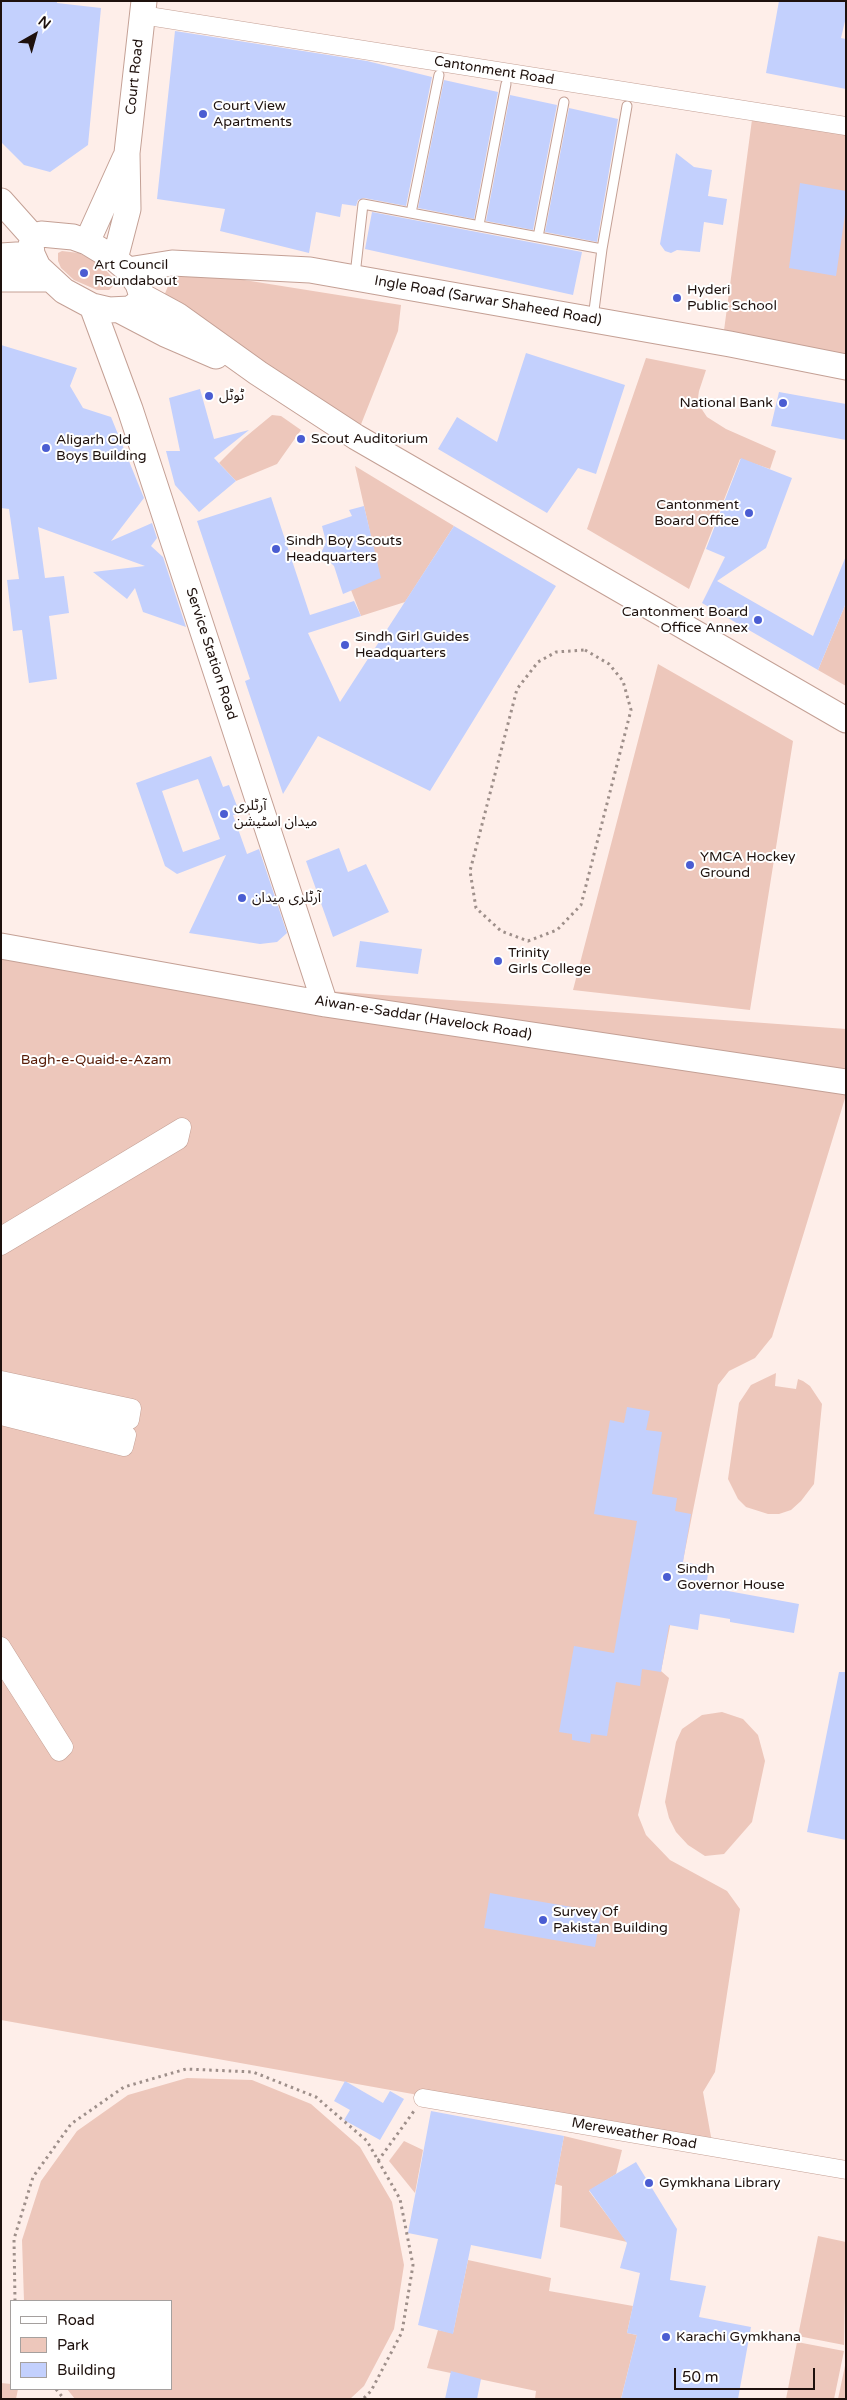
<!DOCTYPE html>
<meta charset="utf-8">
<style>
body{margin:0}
#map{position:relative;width:847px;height:2400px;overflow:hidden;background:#feeee9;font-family:"Varela Round",sans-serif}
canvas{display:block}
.frame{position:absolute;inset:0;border:2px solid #1e110d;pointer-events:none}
.legend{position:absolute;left:10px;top:2300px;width:162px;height:90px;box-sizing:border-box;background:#fff;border:1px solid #a5a09e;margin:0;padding:6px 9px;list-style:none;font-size:15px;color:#1e110d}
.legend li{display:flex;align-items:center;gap:10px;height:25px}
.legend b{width:25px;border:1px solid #a5a09e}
.north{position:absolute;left:10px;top:10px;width:50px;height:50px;-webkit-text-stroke:4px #fff;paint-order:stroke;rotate:38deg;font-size:14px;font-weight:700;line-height:20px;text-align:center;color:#1e110d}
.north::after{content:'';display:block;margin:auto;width:18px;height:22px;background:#1e110d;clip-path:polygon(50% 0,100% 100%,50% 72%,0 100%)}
.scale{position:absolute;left:674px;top:2368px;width:141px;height:22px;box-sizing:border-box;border:2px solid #1e110d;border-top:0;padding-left:6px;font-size:15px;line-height:18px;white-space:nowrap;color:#1e110d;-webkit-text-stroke:4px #fff;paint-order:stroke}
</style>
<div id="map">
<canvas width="847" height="2400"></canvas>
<div class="frame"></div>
<ul class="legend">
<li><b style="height:6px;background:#fff"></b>Road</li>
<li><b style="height:14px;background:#edc7bb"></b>Park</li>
<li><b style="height:14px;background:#c3d0fd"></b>Building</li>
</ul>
<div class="north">N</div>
<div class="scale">50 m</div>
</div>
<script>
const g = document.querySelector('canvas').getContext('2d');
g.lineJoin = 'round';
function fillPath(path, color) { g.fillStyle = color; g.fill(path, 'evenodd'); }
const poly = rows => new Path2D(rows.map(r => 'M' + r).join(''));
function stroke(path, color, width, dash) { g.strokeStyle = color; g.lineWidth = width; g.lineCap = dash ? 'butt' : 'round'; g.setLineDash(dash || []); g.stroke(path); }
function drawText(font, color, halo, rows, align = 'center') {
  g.font = font + ' "Varela Round","Noto Sans Arabic",sans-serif'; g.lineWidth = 4; g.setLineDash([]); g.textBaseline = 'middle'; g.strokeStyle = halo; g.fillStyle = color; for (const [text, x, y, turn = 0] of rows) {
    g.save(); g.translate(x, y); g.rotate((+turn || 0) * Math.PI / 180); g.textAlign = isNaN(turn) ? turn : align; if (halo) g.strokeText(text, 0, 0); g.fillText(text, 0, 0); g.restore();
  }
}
fillPath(poly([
 [753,112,846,126,846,371,721,353],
 [62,251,79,253,100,264,112,277,114,283,112,287,109,290,97,290,74,280,61,268,58,261,58,253],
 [175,269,401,305,398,331,356,437,155,318],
 [646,358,706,370,699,391,698,398,701,408,707,417,726,429,776,451,770,469,740,459,689,589,587,529],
 [272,415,281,416,301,430,277,464,236,481,219,463,243,439],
 [355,466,454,526,405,602,361,616,351,590,380,577],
 [846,603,846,686,818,670],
 [658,664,793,741,750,1010,573,990],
 [1,948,205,982,846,1029,846,1095,772,1337,755,1358,729,1371,718,1385,661,1671,669,1678,638,1815,646,1835,670,1860,727,1891,740,1909,715,2072,703,2092,713,2148,1,2020],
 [776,1373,775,1386,796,1389,798,1379,803,1381,810,1386,822,1404,814,1484,801,1501,791,1510,779,1514,768,1514,746,1507,738,1499,728,1479,739,1403,751,1385],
 [722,1712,743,1719,758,1735,765,1761,752,1822,724,1854,705,1856,688,1845,676,1832,669,1818,665,1802,676,1742,682,1729,702,1715],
 [187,2078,252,2080,311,2104,360,2147,392,2202,404,2265,394,2329,364,2386,350,2399,75,2399,67,2389,171,2389,171,2301,24,2301,22,2240,41,2181,77,2131,128,2095],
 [564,2136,622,2150,616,2174,589,2191,627,2242,560,2227,562,2186,555,2184],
 [404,2141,423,2150,415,2193,389,2161],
 [818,2236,846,2242,844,2345,798,2336],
 [468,2260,551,2278,549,2291,633,2306,627,2333,637,2335,621,2399,535,2399,536,2391,427,2368,438,2330,453,2333],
 [797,2342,844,2351,834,2399,786,2399],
 [846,2361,846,2399,838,2399],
 [1,2383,11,2384,11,2389,18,2389,16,2399,1,2399]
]), '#edc7bb');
fillPath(poly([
 [1,1,57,1,57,3,101,8,88,145,50,172,24,165,1,142],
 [779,1,846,1,846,17,841,38,846,39,846,89,766,73],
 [175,31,367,61,432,77,406,206,364,198,358,200,356,206,342,204,340,217,316,212,309,253,220,231,225,209,157,199],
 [444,80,498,92,474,219,418,208],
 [510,95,557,105,533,230,486,221],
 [569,108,618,119,597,242,545,232],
 [676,153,694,167,712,170,708,196,727,199,723,225,704,222,700,252,677,250,671,253,665,251,660,244],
 [800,183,846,191,846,208,836,276,789,268],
 [372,212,582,252,573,295,365,249],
 [1,345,77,368,70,386,83,408,111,417,144,498,111,541,152,523,157,538,151,546,163,557,186,627,143,612,135,588,127,599,93,572,145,566,38,527,45,578,64,576,69,613,49,616,57,679,29,683,22,630,13,631,7,580,19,579,9,509,1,508],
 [526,353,625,385,596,474,578,468,547,513,438,449,457,417,497,442],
 [200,389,214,439,249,430,214,458,236,481,199,512,175,485,166,451,180,451,169,398],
 [779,392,846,404,846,440,771,426],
 [741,458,792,478,766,548,717,581,813,636,846,556,846,603,818,670,702,603,725,557,706,549],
 [271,497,310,615,354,601,361,616,308,633,340,702,454,526,556,586,430,791,318,736,283,794,245,681,250,679,197,521],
 [364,506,381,578,343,594,334,566,323,555,322,551,326,542,322,526,352,516,349,510],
 [211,756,223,787,229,785,240,814,233,815,247,854,259,849,287,933,277,942,260,944,189,933,226,855,177,874,165,866,136,783],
 [198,779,220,839,183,852,162,791],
 [339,848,348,872,366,864,389,912,333,937,306,861],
 [360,941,422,949,418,974,356,967],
 [627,1407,650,1411,646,1430,662,1432,652,1494,677,1498,675,1511,691,1514,683,1562,709,1567,706,1587,799,1604,794,1633,730,1622,730,1619,700,1614,698,1630,669,1625,661,1672,642,1669,640,1686,616,1682,607,1736,591,1734,590,1743,572,1740,572,1734,559,1732,574,1646,614,1653,637,1521,594,1514,610,1420,624,1423],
 [839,1672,846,1672,846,1840,807,1832],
 [490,1893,601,1912,595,1947,484,1928],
 [345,2081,383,2103,390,2091,404,2099,380,2140,344,2120,350,2110,334,2101],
 [431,2111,564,2136,541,2259,471,2245,453,2334,418,2325,438,2239,408,2233],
 [636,2162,677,2229,670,2280,706,2286,699,2317,751,2327,738,2399,621,2399,637,2335,627,2333,640,2273,620,2268,627,2243,589,2190],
 [451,2371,481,2379,477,2399,445,2399]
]), '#c3d0fd');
const lane = poly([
 [411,213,439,75],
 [479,225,506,84],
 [538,237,564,102],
 [602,249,627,106],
 [355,275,363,204,602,249,593,318]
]);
const street = poly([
 [142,15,846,126],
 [1,1236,182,1127,179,1140,1,1246],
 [1,1380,132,1408,130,1420,6,1390,1,1391],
 [1,1406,127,1435,124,1447,1,1416],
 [1,1646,64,1747,59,1752,1,1661],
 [423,2098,846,2170]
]);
const secondary = poly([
 [1,201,34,238],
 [41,234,73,237,87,242,115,259,128,270,138,284,142,296,137,304,130,309,109,310,92,306,64,291,38,267,32,254,31,245,34,238,41,234],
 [87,242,125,158],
 [1,256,32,254],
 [115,259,128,209,127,153,144,1],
 [128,270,172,263,310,270,730,344,846,367],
 [1,279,49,279],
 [142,296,177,315,258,373,356,437,846,720],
 [92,306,130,409,325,1004],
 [121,311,165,334,216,356],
 [1,946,325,1004,846,1082]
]);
stroke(lane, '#c4a095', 11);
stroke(street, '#c4a095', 19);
stroke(secondary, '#c4a095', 27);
stroke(poly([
 [585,650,609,664,623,681,631,710,581,905,557,930,528,941,501,931,476,908,470,871,517,689,538,662,556,652,585,650],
 [378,2161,414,2111],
 [15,2301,14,2239,33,2177,71,2124,124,2087,186,2069,253,2072,316,2097,367,2141,400,2199,413,2265,402,2332,371,2391,363,2399],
 [56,2389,64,2399]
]), '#9e8f8a', 3, [2.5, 4]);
stroke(lane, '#fff', 9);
stroke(street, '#fff', 18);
stroke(secondary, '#fff', 25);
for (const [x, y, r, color] of [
 [203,114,5,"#4a5dd2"],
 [84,273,5,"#4a5dd2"],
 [677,298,5,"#4a5dd2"],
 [209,396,5,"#4a5dd2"],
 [783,403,5,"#4a5dd2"],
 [301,439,5,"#4a5dd2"],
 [46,448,5,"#4a5dd2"],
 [749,513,5,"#4a5dd2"],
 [276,549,5,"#4a5dd2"],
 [758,620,5,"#4a5dd2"],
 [345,645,5,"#4a5dd2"],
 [224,814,5,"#4a5dd2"],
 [690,865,5,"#4a5dd2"],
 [242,898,5,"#4a5dd2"],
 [498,961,5,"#4a5dd2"],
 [667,1577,5,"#4a5dd2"],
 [543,1920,5,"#4a5dd2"],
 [649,2183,5,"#4a5dd2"],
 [666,2337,5,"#4a5dd2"]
]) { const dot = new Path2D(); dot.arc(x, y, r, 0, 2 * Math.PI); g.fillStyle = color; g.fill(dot); stroke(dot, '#fff', 2); }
drawText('14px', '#1e110d', '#fff', [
 ["Cantonment Road",494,71,9],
 ["Court Road",135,77,-84],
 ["Ingle Road (Sarwar Shaheed Road)",488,301,10],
 ["Service Station Road",211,654,72],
 ["Aiwan-e-Saddar (Havelock Road)",423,1018,9],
 ["Mereweather Road",634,2134,10]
]);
drawText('14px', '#1e110d', '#fff', [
 ["Court View",213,106],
 ["Apartments",213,122],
 ["Art Council",94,265],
 ["Roundabout",94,281],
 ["Hyderi",687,290],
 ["Public School",687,306],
 ["ٹوٹل",219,396],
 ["National Bank",773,403,"right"],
 ["Scout Auditorium",311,439],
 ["Aligarh Old",56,440],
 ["Boys Building",56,456],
 ["Cantonment",739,505,"right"],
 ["Board Office",739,521,"right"],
 ["Sindh Boy Scouts",286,541],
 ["Headquarters",286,557],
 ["Cantonment Board",748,612,"right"],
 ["Office Annex",748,628,"right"],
 ["Sindh Girl Guides",355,637],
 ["Headquarters",355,653],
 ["آرٹلری",234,806],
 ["میدان اسٹیشن",234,822],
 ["YMCA Hockey",700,857],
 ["Ground",700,873],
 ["آرٹلری میدان",252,898],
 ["Trinity",508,953],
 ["Girls College",508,969],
 ["Sindh",677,1569],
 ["Governor House",677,1585],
 ["Survey Of",553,1912],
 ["Pakistan Building",553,1928],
 ["Gymkhana Library",659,2183],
 ["Karachi Gymkhana",676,2337]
], 'left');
drawText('14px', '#581d08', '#fff', [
 ["Bagh-e-Quaid-e-Azam",96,1060]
]);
</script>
